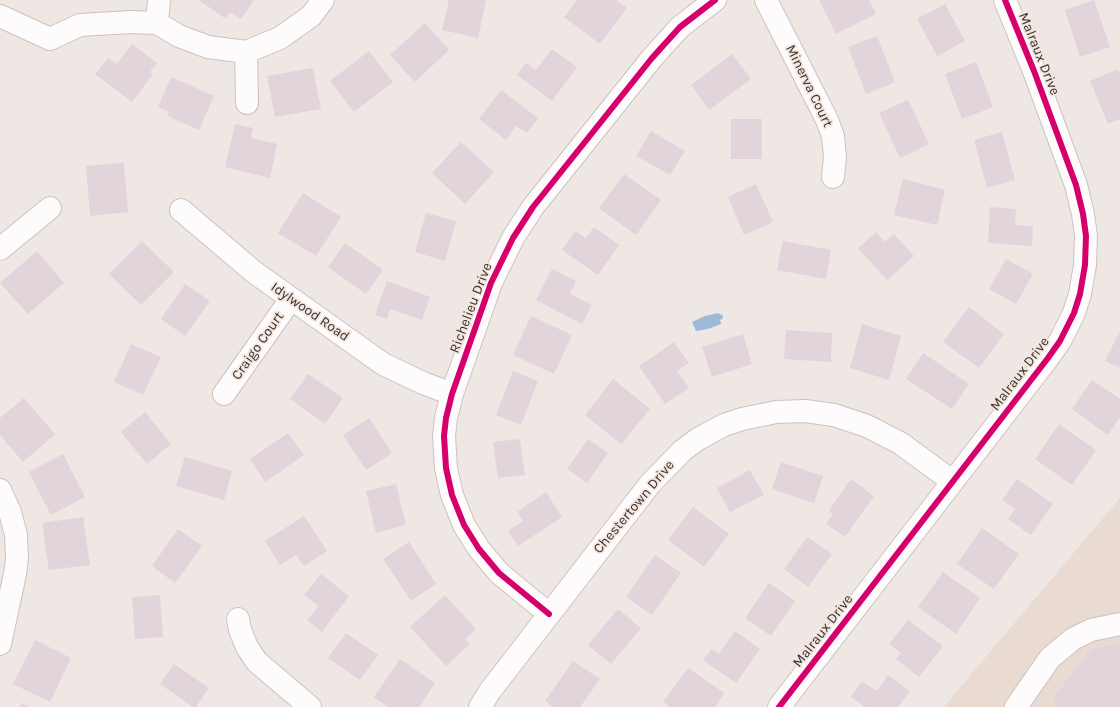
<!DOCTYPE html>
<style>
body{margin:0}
canvas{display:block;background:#efe7e3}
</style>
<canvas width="1120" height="707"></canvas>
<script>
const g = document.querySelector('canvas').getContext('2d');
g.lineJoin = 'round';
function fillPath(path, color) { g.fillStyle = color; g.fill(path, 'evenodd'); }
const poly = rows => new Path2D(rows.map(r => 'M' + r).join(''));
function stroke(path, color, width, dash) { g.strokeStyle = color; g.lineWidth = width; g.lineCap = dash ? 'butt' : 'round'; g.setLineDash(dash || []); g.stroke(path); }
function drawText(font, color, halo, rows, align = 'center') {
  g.font = font + ' Karla,sans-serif'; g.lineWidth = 3.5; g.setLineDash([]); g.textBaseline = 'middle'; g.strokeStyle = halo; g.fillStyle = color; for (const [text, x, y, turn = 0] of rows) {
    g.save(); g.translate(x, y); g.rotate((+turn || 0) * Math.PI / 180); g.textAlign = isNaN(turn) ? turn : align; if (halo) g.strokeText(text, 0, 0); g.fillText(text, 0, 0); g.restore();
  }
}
fillPath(poly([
 [1120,498,1120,707,944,707,978,666]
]), '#eadbd2');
fillPath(poly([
 [719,313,720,315,722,314,723,318,720,320,721,324,708,329,696,331,692,322,705,316]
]), '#9dbad7');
fillPath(poly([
 [199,0,254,0,241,19,230,12,226,19],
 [449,0,486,0,478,38,442,30],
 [577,0,616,0,627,8,600,44,564,17],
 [819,0,869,0,876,14,836,34],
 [1094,0,1110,47,1080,57,1065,10],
 [945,4,965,41,937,56,917,19],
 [425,23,449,50,415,82,390,55],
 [877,36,895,82,866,94,848,47],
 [132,44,157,63,150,72,153,74,132,102,95,74,108,58,117,64],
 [552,49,577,67,552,101,517,75,526,63,536,70],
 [369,51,393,82,354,112,330,81],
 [732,54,751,79,709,110,691,85],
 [976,62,993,107,962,119,945,74],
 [313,68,321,109,275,117,267,76],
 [1118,69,1120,73,1120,119,1108,124,1090,81],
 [171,77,214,96,199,130,167,116,169,112,158,107],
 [501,90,538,118,527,133,516,126,506,140,479,119],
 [908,100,929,144,900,158,879,113],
 [731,119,762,119,762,159,731,159],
 [235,124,253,128,251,138,277,144,270,178,225,167],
 [651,131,685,151,670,175,636,156],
 [1002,132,1015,180,987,188,974,140],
 [461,142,494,172,465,204,432,173],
 [124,163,128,212,90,216,86,166],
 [624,174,661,200,636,235,599,208],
 [903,179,945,190,937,225,894,215],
 [756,184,773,222,744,235,728,197],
 [303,193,341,217,316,256,278,233],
 [990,207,1016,209,1015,225,1033,226,1032,246,988,243],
 [426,213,456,221,445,261,415,252],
 [594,227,619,245,598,275,562,250,575,231,586,238],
 [876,232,885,242,894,234,914,256,887,280,858,248],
 [142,241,174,272,141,305,109,274],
 [783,241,831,250,826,279,777,270],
 [345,243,383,270,366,294,328,267],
 [37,251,64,283,28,314,0,283],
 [1006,259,1033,274,1016,304,989,289],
 [552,269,576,281,570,294,592,305,582,324,536,300],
 [387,281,430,297,422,320,390,309,387,319,375,315],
 [185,284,210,301,185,336,161,319],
 [969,307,1004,334,979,368,943,342],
 [531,316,572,335,554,374,513,355],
 [862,324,901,336,889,380,850,368],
 [786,330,832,333,831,362,784,359],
 [1120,331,1120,368,1105,361],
 [743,334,752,364,712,377,702,347],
 [674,342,689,363,677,371,689,388,665,404,639,366],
 [131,344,161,357,143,395,114,382],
 [923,353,969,384,952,409,906,379],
 [513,371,538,381,521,425,496,415],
 [308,374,343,398,325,424,290,399],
 [613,379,650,409,621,444,585,415],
 [1092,380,1120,399,1120,417,1108,435,1072,409],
 [24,398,55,434,23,462,0,435,0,418],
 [145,412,171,444,147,464,121,432],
 [369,418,392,453,366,470,343,435],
 [1059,424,1096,450,1072,485,1035,459],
 [288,433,304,455,265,482,250,459],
 [520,439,525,475,498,478,493,442],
 [588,439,608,453,587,483,567,469],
 [63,454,85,497,51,515,29,472],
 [185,457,232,471,224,500,176,486],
 [781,462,823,476,814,503,772,489],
 [750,470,764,495,730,512,717,488],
 [851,479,874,496,845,537,826,524,833,514,829,510],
 [1017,479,1053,504,1031,535,1008,519,1015,509,1002,500],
 [396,484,406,525,376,533,366,491],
 [546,492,562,517,518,546,508,531,523,521,517,512],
 [693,507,729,534,704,567,668,540],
 [304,516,327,551,304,566,296,555,280,565,265,541],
 [83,517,90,565,49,570,42,523],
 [982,528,1019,554,994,589,957,564],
 [178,529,202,546,175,583,152,566],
 [807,537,832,554,808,587,784,569],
 [409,542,436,584,411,601,383,559],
 [655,555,681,573,652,615,626,597],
 [943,572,980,598,956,634,918,607],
 [321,574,349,596,322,632,307,620,319,606,304,595],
 [769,583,795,601,771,636,745,618],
 [160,595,163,637,135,639,132,597],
 [445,595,476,629,465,639,470,644,446,666,410,627],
 [618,609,641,628,611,664,588,645],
 [908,620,943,646,919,677,896,659,901,653,889,644],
 [735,631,760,649,736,683,703,660,712,649,719,654],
 [346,633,378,655,360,680,328,658],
 [35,640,71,658,50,702,13,684],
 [1120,643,1120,707,1056,707,1054,697,1091,649],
 [400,659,435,683,419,707,388,707,374,697],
 [573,661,600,679,580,707,553,707,545,701],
 [174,664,209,688,196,707,193,707,160,684],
 [688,668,724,693,715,707,670,707,663,702],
 [888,675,910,691,898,707,865,707,851,697,862,681,877,691],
 [21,703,29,707,20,707]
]), '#e1d4da');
const minor = poly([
 [766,0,827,120,833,136,835,157,833,177],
 [0,16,50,39,80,25,131,22,157,23,179,36,208,47,246,52,280,38,311,16,323,0],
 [157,23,159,0],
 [246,52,247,103],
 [181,210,254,272,383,364,423,383,452,394],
 [0,249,50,208],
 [224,394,291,299],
 [0,490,10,512,16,535,17,558,15,574,0,644],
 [549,614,499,573,479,549,464,525,452,495,446,468,444,436,446,418,452,394,491,283,513,238,533,207,652,58,680,27,715,0],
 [238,619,240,630,247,647,257,662,310,707],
 [480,707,490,691,650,484,683,450,698,439,724,425,742,419,776,412,805,411,834,415,867,426,900,443,952,481],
 [779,707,1048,358,1060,341,1074,313,1080,294,1085,265,1086,236,1083,214,1076,185,1034,71,1005,0],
 [1016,707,1050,658,1073,639,1091,630,1120,624]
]);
stroke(minor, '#cac3c0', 24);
stroke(minor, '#fdfbfb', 22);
stroke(poly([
 [549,614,499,573,479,549,464,525,452,495,446,468,444,436,446,418,452,394,491,283,513,238,533,207,652,58,680,27,715,0],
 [779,707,1048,358,1060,341,1074,313,1080,294,1085,265,1086,236,1083,214,1076,185,1034,71,1005,0]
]), '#d6006c', 6);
drawText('14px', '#37322f', '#f4e6de', [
 ["Malraux Drive",1039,54,68],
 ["Minerva Court",809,86,64],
 ["Richelieu Drive",471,308,-69],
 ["Idylwood Road",310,312,35],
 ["Craigo Court",258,346,-55],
 ["Malraux Drive",1020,374,-53],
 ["Chestertown Drive",634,507,-50],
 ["Malraux Drive",823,631,-52]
]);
</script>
